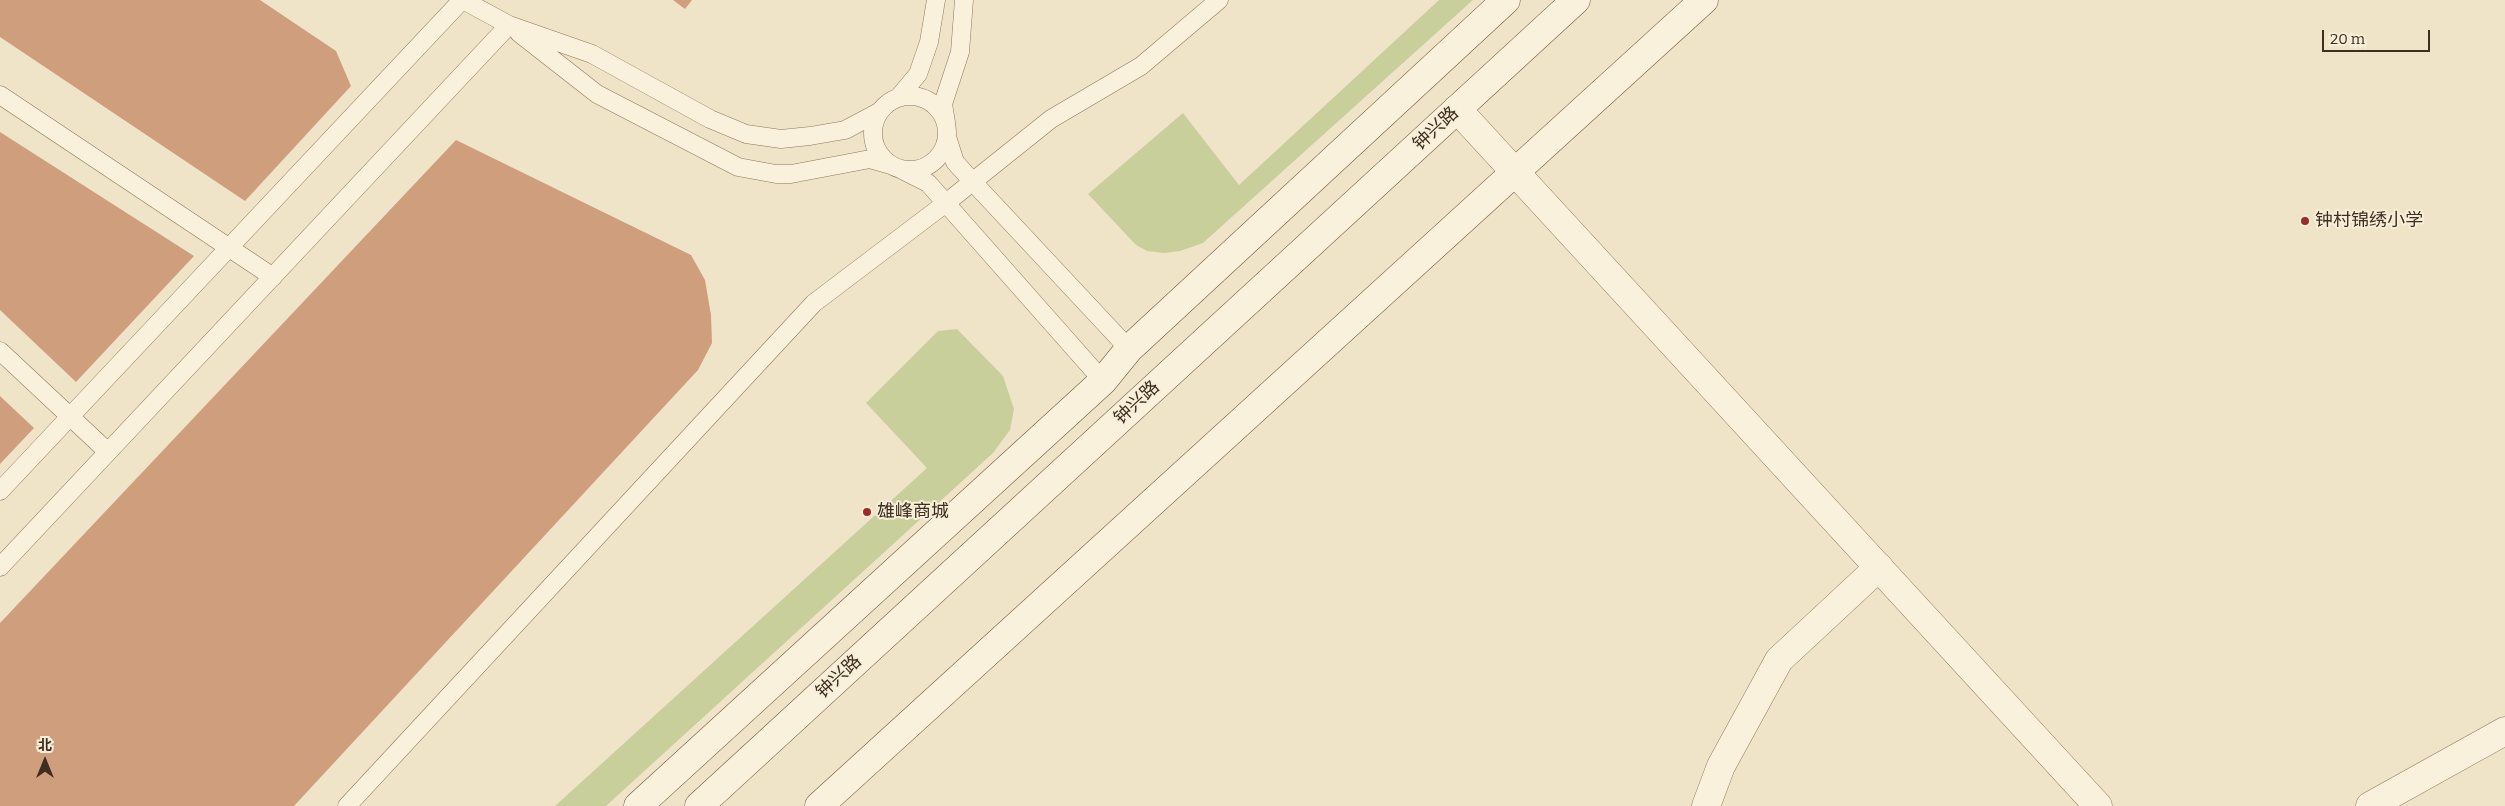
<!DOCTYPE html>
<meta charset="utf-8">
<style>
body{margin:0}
#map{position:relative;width:2505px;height:806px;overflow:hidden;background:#f0e4c8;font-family:Bitter,"Noto Sans SC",serif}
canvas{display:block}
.north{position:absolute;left:20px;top:736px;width:50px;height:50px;-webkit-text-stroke:4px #f7eed8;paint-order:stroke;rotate:0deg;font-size:14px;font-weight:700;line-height:20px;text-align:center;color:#3d2e20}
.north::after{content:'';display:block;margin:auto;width:18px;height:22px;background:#3d2e20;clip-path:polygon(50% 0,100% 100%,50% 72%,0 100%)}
.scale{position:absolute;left:2322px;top:30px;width:108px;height:22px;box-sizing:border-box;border:2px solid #3d2e20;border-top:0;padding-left:6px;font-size:15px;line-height:18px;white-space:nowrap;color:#3d2e20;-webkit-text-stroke:4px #f7eed8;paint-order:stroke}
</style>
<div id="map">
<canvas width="2505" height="806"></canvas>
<div class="north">北</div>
<div class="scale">20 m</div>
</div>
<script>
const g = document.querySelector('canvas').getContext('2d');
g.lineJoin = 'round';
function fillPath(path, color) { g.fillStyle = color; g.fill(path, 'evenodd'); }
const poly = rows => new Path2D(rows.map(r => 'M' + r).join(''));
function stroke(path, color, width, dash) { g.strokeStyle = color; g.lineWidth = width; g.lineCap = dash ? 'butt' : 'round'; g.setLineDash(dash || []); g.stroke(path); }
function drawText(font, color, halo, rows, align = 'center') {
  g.font = font + ' Bitter,"Noto Sans SC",serif'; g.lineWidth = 4; g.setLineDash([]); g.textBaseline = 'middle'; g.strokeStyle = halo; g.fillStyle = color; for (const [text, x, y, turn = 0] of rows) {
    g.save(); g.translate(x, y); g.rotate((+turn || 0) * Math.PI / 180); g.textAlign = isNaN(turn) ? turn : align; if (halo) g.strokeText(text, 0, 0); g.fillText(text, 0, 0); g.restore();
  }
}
fillPath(poly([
 [1439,0,1473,0,1203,243,1180,251,1164,253,1147,251,1136,245,1088,194,1183,113,1239,185],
 [957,329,1003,376,1014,409,1010,430,993,453,606,806,555,806,927,468,866,403,938,331]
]), '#c9cf9b');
fillPath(poly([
 [0,0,260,0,336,51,351,86,245,201,0,37],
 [673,0,692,0,685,9],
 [0,132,194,256,76,382,0,310],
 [456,140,691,255,705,280,711,315,712,343,698,370,294,806,0,806,0,623],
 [0,396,34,428,0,464]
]), '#cf9f7d');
const lane = poly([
 [463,0,509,25,592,54,710,119,746,134,781,139,810,136,845,130,879,112],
 [519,33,597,94,738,167,776,174,791,174,870,159,891,165],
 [0,95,273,277],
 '873 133a37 37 0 1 1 74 0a37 37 0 1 1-74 0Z',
 [898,98,918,74,929,42,936,0],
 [946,122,943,104,960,52,964,0],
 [947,137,955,162,972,181,1129,349],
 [902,170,928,183,1103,381],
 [0,351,108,452],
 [0,491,462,0],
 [0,567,509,25],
 [347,806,814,303,946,203,1051,119,1141,66,1219,0]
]);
const street = poly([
 [1457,109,2098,806],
 [1706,806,1721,766,1779,660,1879,567],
 [2370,806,2505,731]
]);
const secondary = poly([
 [638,806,1103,381,1129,349,1506,0],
 [699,806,1576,0],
 [819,806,1704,0]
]);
stroke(lane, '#8d765c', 19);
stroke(street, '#8d765c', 29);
stroke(secondary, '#6f573f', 29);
stroke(lane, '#faf1dc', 18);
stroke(street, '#faf1dc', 28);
stroke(secondary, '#faf1dc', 28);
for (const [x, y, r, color] of [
 [2305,221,5,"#9e2a2b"],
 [867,512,5,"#9e2a2b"]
]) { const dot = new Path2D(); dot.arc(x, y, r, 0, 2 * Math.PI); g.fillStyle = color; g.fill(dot); stroke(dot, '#f7eed8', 2); }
drawText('18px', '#3d2e20', '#f7eed8', [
 ["钟兴路",1436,129,-43],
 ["钟兴路",1137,403,-43],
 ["钟兴路",839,677,-43]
]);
drawText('18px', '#3d2e20', '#f7eed8', [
 ["钟村锦绣小学",2315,221],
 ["雄峰商城",877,512]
], 'left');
</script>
